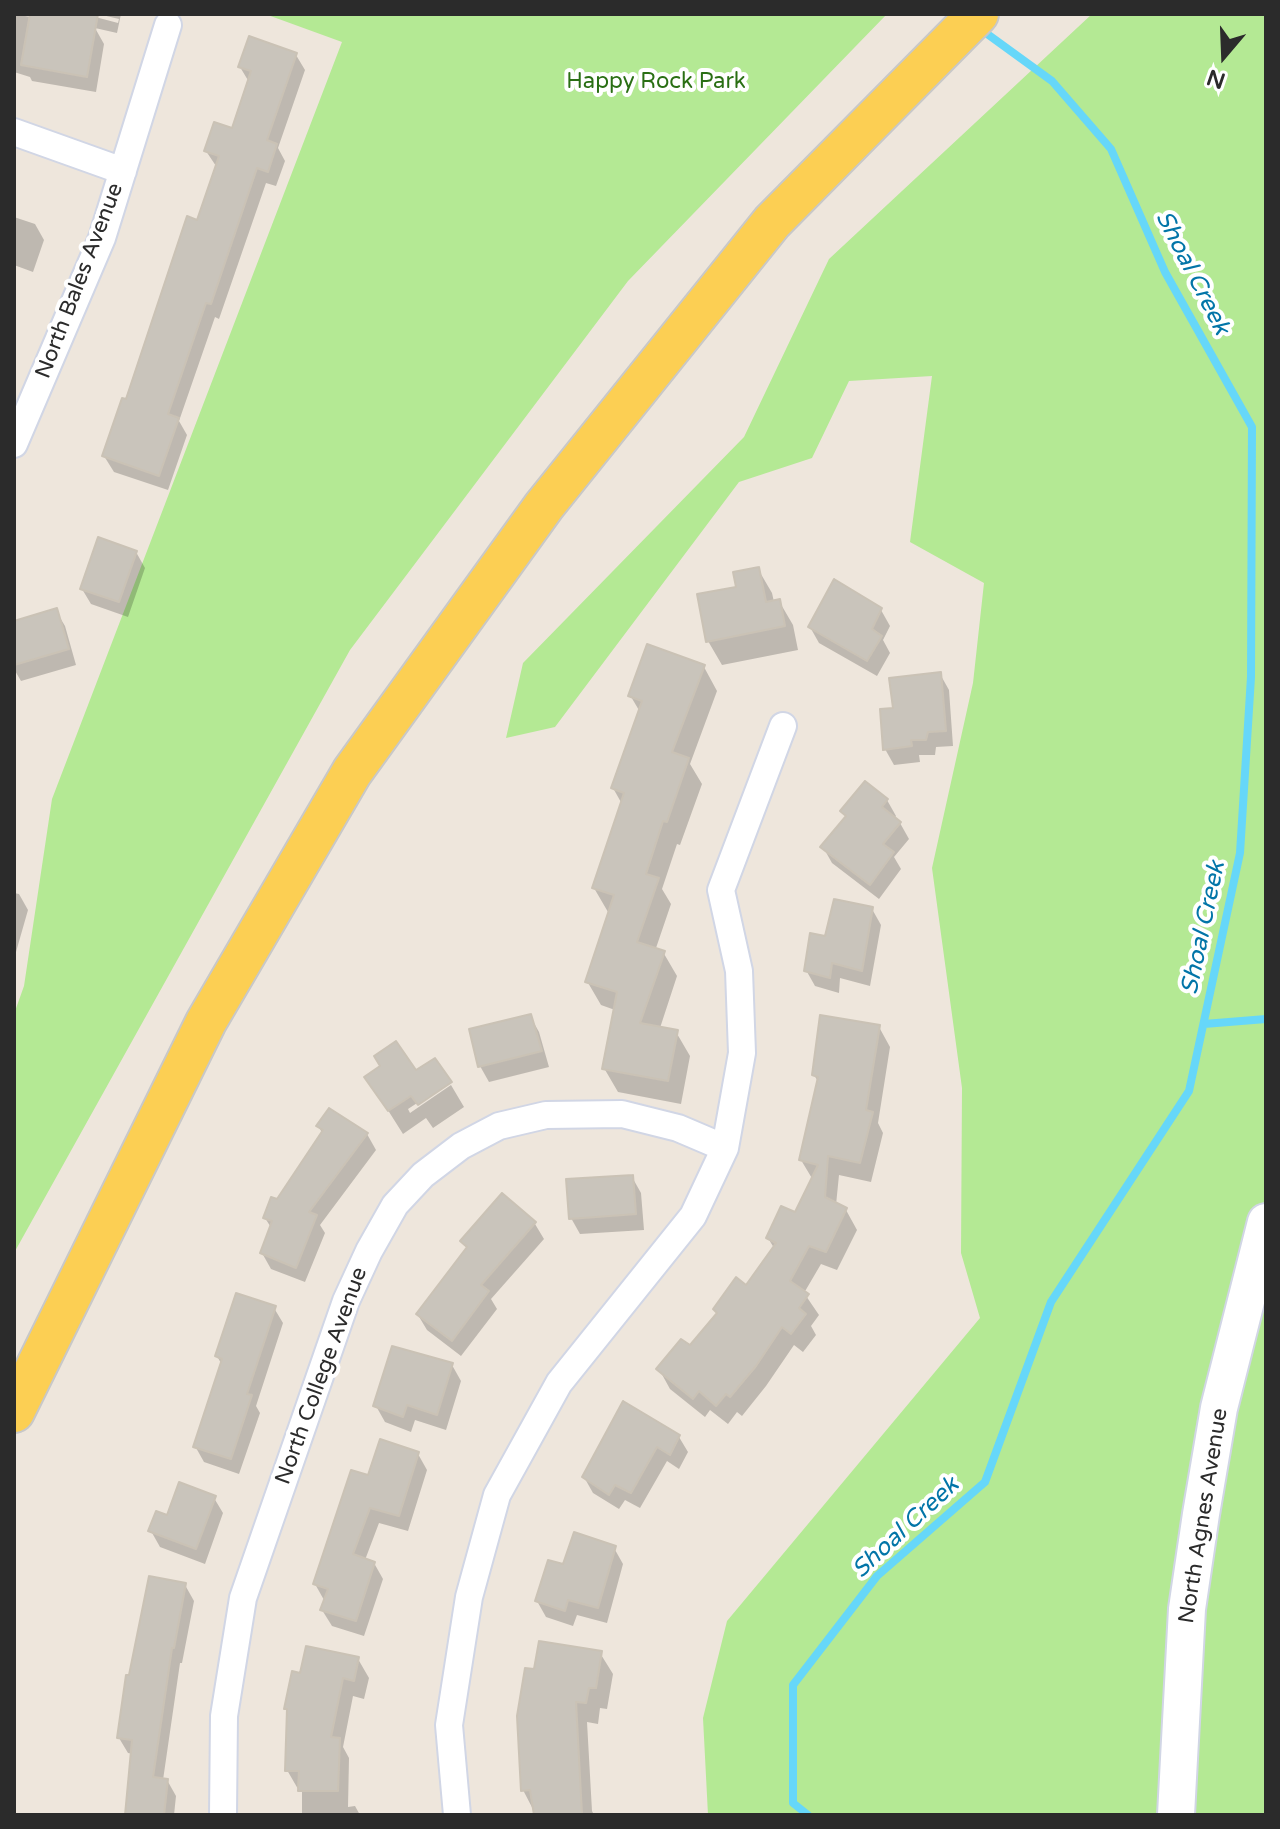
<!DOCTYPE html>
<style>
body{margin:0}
#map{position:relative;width:1280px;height:1829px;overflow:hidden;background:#eee6dc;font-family:"Varela Round",sans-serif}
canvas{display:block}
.frame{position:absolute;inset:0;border:16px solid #2b2b2b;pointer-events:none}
.north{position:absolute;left:1184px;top:16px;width:80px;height:80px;-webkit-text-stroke:6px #fff;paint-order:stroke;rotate:199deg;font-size:22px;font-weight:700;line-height:32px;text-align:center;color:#2b2b2b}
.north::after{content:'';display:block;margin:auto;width:28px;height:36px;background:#2b2b2b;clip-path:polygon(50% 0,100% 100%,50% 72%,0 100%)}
</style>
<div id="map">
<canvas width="1280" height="1829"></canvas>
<div class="frame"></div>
<div class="north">N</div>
</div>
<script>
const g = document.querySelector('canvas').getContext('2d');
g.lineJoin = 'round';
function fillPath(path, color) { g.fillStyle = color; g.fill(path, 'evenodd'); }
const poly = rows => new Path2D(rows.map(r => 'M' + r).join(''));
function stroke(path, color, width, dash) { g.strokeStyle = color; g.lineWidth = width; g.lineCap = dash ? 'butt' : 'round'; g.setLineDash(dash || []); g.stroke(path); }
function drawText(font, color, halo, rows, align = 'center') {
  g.font = font + ' "Varela Round",sans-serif'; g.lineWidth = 8; g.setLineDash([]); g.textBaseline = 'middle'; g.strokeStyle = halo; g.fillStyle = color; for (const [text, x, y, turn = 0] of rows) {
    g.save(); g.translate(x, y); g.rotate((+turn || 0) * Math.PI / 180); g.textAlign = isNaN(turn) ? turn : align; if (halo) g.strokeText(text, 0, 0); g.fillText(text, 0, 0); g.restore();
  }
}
fillPath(poly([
 [265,14,887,14,628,281,350,650,14,1253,14,1014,24,986,52,799,342,42],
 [1092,14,1266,14,1266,1815,708,1815,703,1718,727,1621,980,1318,961,1253,962,1088,932,868,973,683,984,583,910,542,932,376,849,381,812,458,739,482,555,727,506,738,523,663,744,437,829,259]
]), '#b4e994');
fillPath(poly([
 [14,14,92,28,84,14,118,23,119,19,98,14,121,14,117,33,95,28,104,44,96,92,32,81,30,77,14,72],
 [296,55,305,70,278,148,285,161,276,186,266,183,219,319,215,317,179,421,187,435,168,490,114,472,104,456,198,222,216,166,206,151,233,130,249,82,240,67],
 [14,217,35,224,44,240,33,272,14,265],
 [136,552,145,568,128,617,91,604,82,589],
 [758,569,772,593,774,602,779,601,793,625,798,650,722,665,708,641,739,588],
 [881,610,890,626,883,640,890,653,877,676,819,643,810,627],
 [56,611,65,626,76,665,21,681,14,669,14,623],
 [704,667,717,691,690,764,702,784,680,845,677,844,662,889,671,904,656,948,663,952,677,976,660,1028,676,1032,690,1056,681,1104,618,1092,604,1068,615,1010,601,1005,587,981,608,912,594,888,622,804,613,788,640,712,630,695],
 [940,674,949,690,953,746,936,747,935,755,919,755,920,762,894,765,885,749,895,710],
 [887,800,896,816,894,819,900,823,909,839,894,857,901,869,879,899,832,863,823,847,847,818,843,811],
 [14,893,19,894,28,910,14,959],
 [872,909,881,925,870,986,840,978,839,993,815,986,806,970,827,939],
 [530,1016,539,1032,549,1067,489,1082,480,1066],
 [879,1027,890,1047,878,1123,883,1133,871,1182,839,1175,836,1205,846,1210,857,1230,837,1270,821,1264,804,1293,819,1315,811,1326,816,1335,803,1352,794,1345,766,1386,742,1416,737,1412,728,1424,710,1410,705,1417,670,1389,659,1369,690,1348,746,1287,774,1248,768,1238,796,1214,813,1180,801,1160,819,1083,814,1075],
 [416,1073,449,1082,408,1109,410,1113,451,1085,464,1107,433,1128,426,1118,403,1134,367,1077],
 [318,1126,367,1134,376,1150,320,1225,325,1233,305,1282,271,1269,262,1253,272,1229,265,1218,323,1134],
 [632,1177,641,1193,644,1230,580,1234,571,1218],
 [502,1195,535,1224,544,1239,491,1299,497,1309,461,1356,427,1330,418,1315,467,1249,462,1241],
 [274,1308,283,1323,256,1406,260,1413,239,1474,204,1462,195,1446,222,1365,217,1356],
 [452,1365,461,1381,446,1430,415,1420,411,1432,385,1422,376,1406],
 [679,1437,688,1452,679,1469,667,1461,640,1508,625,1500,619,1509,593,1493,584,1477],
 [418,1454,427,1470,408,1531,379,1523,365,1560,374,1563,383,1579,364,1636,332,1626,322,1610,324,1600,315,1584,369,1478],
 [214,1498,223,1513,205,1564,160,1547,151,1531,168,1517],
 [614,1548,623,1564,607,1623,577,1615,573,1626,546,1617,537,1601,564,1567],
 [185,1585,194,1601,182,1663,180,1663,163,1780,167,1780,176,1796,174,1815,127,1815,133,1754,128,1753,119,1738],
 [600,1653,613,1674,607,1709,600,1708,598,1724,587,1722,592,1811,594,1815,536,1815,523,1790,536,1671],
 [358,1659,369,1678,364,1699,353,1696,343,1747,349,1758,348,1807,355,1806,360,1815,302,1815,302,1789,298,1789,287,1770,288,1712,286,1708,302,1675]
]), '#0003');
stroke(poly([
 [1204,1024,1266,1019],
 [808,1815,793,1803,793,1685,877,1576,985,1482,1051,1302,1189,1091,1240,853,1251,677,1252,427,1165,272,1111,149,1052,81,979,28]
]), '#66d7f9', 8);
const building = poly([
 [30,14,98,14,87,77,21,65,30,14],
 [249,36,297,53,267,140,277,144,268,172,257,168,211,304,206,303,168,414,179,418,159,476,102,456,122,398,126,399,187,216,197,220,219,156,204,151,214,122,232,128,251,71,238,67,249,36],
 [98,537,137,551,119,602,80,589,98,537],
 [759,567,766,602,780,599,785,626,706,642,697,594,736,587,733,572,759,567],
 [834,579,882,608,872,629,882,636,867,661,808,627,834,579],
 [57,608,69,649,14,665,14,621,57,608],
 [647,644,705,665,672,752,689,758,667,822,663,821,646,874,659,878,637,942,665,951,640,1023,678,1030,668,1081,602,1069,617,992,585,982,614,895,592,888,624,793,611,788,642,701,628,696,647,644],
 [941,672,946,731,928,732,926,740,911,740,912,746,883,750,880,709,893,708,889,678,941,672],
 [865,781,888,799,882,807,901,822,883,844,894,852,870,885,820,847,846,816,840,811,865,781],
 [834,899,873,907,862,971,832,963,830,978,804,971,810,933,825,936,834,899],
 [531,1014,542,1051,478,1067,469,1029,531,1014],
 [820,1015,880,1025,866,1110,873,1112,860,1163,828,1156,825,1197,847,1208,826,1252,809,1246,790,1281,809,1294,799,1308,806,1314,791,1334,782,1327,756,1366,730,1397,726,1394,716,1406,699,1391,693,1399,656,1369,681,1339,690,1345,717,1313,713,1309,736,1277,746,1285,776,1243,766,1238,781,1206,795,1212,818,1165,799,1160,818,1077,812,1075,820,1015],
 [396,1041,416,1070,435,1058,452,1082,418,1105,411,1096,388,1111,364,1077,380,1066,374,1056,396,1041],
 [329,1108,368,1133,309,1212,317,1215,296,1268,260,1253,272,1221,263,1218,271,1197,277,1199,323,1130,316,1126,329,1108],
 [633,1175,636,1214,569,1219,566,1179,633,1175],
 [502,1193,536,1222,481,1285,489,1291,452,1341,416,1314,467,1247,460,1241,502,1193],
 [236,1293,276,1306,247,1394,252,1395,231,1459,193,1447,222,1359,215,1356,236,1293],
 [392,1346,453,1363,437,1415,407,1405,403,1417,373,1406,392,1346],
 [623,1401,680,1435,670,1455,657,1447,631,1493,615,1485,609,1495,582,1477,623,1401],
 [380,1439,419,1452,399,1516,370,1508,353,1554,375,1562,356,1621,320,1610,328,1589,313,1584,351,1470,368,1475,380,1439],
 [179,1482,216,1496,196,1549,148,1531,156,1511,167,1515,179,1482],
 [574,1532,616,1546,598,1608,568,1600,565,1611,535,1601,548,1560,563,1564,574,1532],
 [149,1576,186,1583,174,1648,172,1648,153,1777,168,1779,164,1815,125,1815,132,1740,117,1738,126,1675,129,1675,149,1576],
 [539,1641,602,1651,596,1688,589,1688,586,1703,576,1702,582,1815,534,1815,530,1790,521,1791,517,1716,525,1668,534,1669,539,1641],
 [306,1646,359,1657,354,1681,343,1678,331,1737,340,1738,338,1791,298,1791,299,1771,285,1771,287,1709,284,1709,292,1671,300,1673,306,1646]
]);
fillPath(building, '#c9c4bb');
stroke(building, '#cac2b5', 2);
const street = poly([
 [14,132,123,171],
 [14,444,102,238,168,25],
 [223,1815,224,1716,243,1598,346,1301,369,1251,395,1205,423,1175,461,1146,499,1126,546,1115,622,1114,678,1128,725,1148],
 [457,1815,449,1725,469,1597,497,1495,559,1383,693,1216,725,1148,742,1053,739,971,721,890,783,726]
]);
const secondary = poly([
 [1176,1815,1187,1609,1201,1514,1219,1408,1266,1222]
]);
const primary = poly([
 [14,1412,206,1022,352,772,544,506,772,222,978,14]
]);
stroke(street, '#d1d6e5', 30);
stroke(secondary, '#d1d6e5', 40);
stroke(primary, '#c8c8c8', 44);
stroke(street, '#fff', 26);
stroke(secondary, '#fff', 36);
stroke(primary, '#fccf53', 40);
drawText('22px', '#2a6f14', '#fff', [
 ["Happy Rock Park",656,82]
]);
drawText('22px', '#2b2b2b', '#fff', [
 ["North Bales Avenue",80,281,-69],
 ["North College Avenue",322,1376,-70],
 ["North Agnes Avenue",1204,1516,-81]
]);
drawText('italic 24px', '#0275a8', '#fff', [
 ["Shoal Creek",1192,273,63],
 ["Shoal Creek",1204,928,-78],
 ["Shoal Creek",906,1528,-43]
]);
</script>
